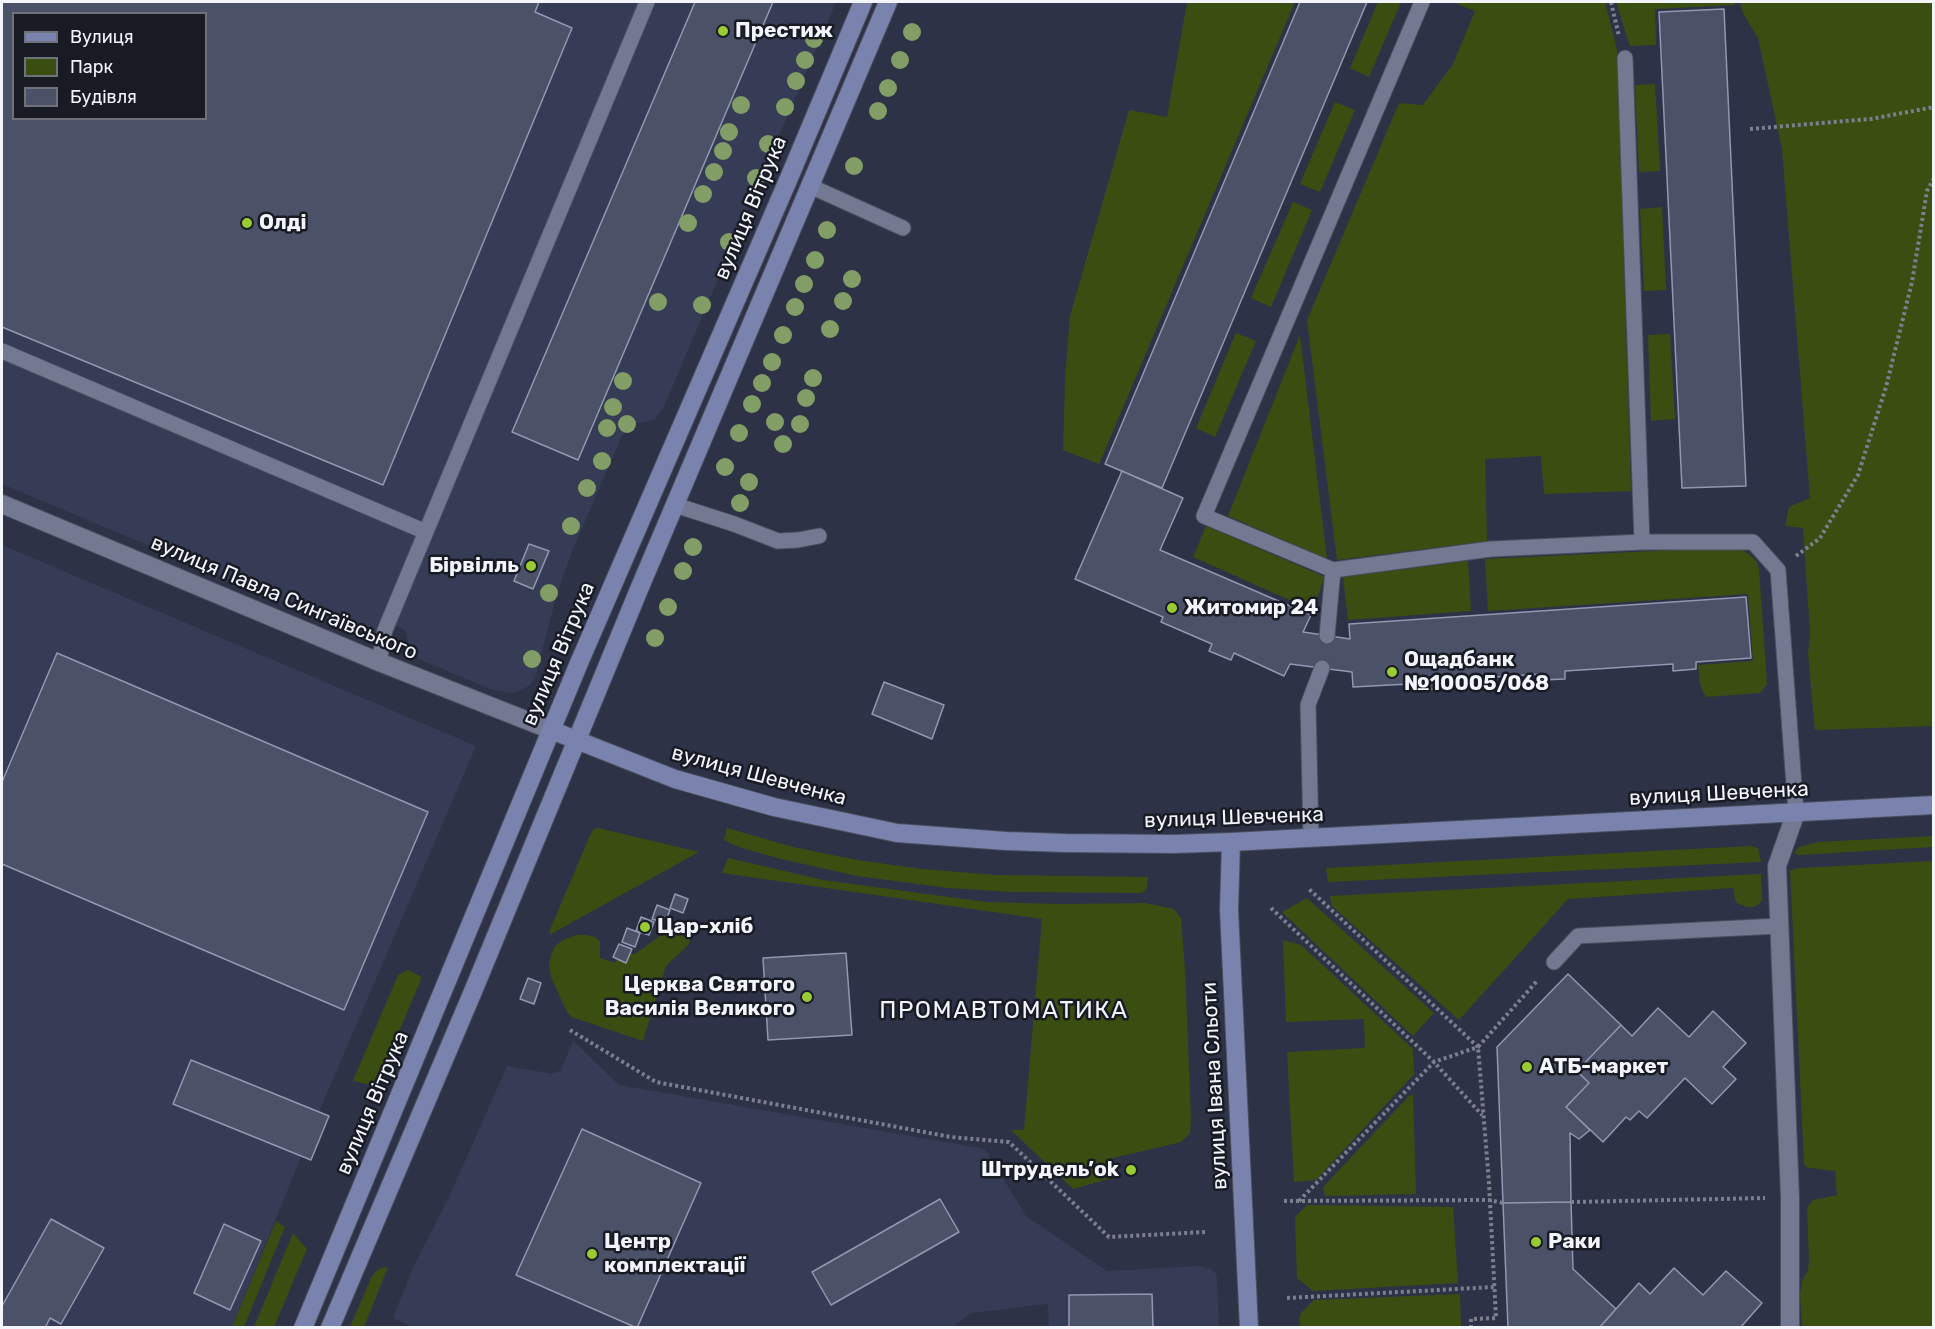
<!DOCTYPE html>
<meta charset="utf-8">
<style>
body{margin:0}
#map{position:relative;width:1935px;height:1329px;overflow:hidden;background:#2d3246;font-family:Rubik,sans-serif}
canvas{display:block}
.frame{position:absolute;inset:0;border:3px solid #f3f5fd;pointer-events:none}
.legend{position:absolute;left:12px;top:12px;width:195px;height:108px;box-sizing:border-box;background:#181a24;border:2px solid #70727b;margin:0;padding:8px 10px;list-style:none;font-size:18px;color:#f3f5fd}
.legend li{display:flex;align-items:center;gap:12px;height:30px}
.legend b{width:30px;border:2px solid #70727b}
</style>
<div id="map">
<canvas width="1935" height="1329"></canvas>
<div class="frame"></div>
<ul class="legend">
<li><b style="height:8px;background:#7a83ad"></b>Вулиця</li>
<li><b style="height:16px;background:#3b4e12"></b>Парк</li>
<li><b style="height:16px;background:#4b5167"></b>Будівля</li>
</ul>
</div>
<script>
const g = document.querySelector('canvas').getContext('2d');
g.lineJoin = 'round';
function fillPath(path, color) { g.fillStyle = color; g.fill(path, 'evenodd'); }
const poly = rows => new Path2D(rows.map(r => 'M' + r).join(''));
function stroke(path, color, width, dash) { g.strokeStyle = color; g.lineWidth = width; g.lineCap = dash ? 'butt' : 'round'; g.setLineDash(dash || []); g.stroke(path); }
function drawText(font, color, halo, rows, align = 'center') {
  g.font = font + ' Rubik,sans-serif'; g.lineWidth = 5; g.setLineDash([]); g.textBaseline = 'middle'; g.strokeStyle = halo; g.fillStyle = color; for (const [text, x, y, turn = 0] of rows) {
    g.save(); g.translate(x, y); g.rotate((+turn || 0) * Math.PI / 180); g.textAlign = isNaN(turn) ? turn : align; if (halo) g.strokeText(text, 0, 0); g.fillText(text, 0, 0); g.restore();
  }
}
fillPath(poly([
 [2,2,836,2,663,409,654,420,630,425,623,434,572,551,556,597,536,675,530,685,520,691,510,693,490,689,417,658,409,648,406,631,389,622,383,629,372,635,364,636,2,484],
 [14,14,206,14,206,118,14,118],
 [2,545,476,746,327,1093,232,1327,2,1327],
 [573,1041,619,1085,985,1149,1026,1216,1107,1271,1198,1266,1205,1267,1212,1270,1216,1274,1217,1280,1219,1327,1049,1327,1048,1304,972,1313,951,1328,414,1328,393,1318,413,1268,449,1197,507,1066,553,1074,561,1070]
]), '#363c55');
fillPath(poly([
 [1187,2,1295,2,1099,464,1063,450,1065,380,1070,316,1129,110,1167,117],
 [1378,2,1401,2,1369,77,1350,68],
 [1453,2,1605,2,1617,50,1631,491,1544,494,1541,456,1485,459,1487,541,1337,560,1307,320,1399,103,1423,105,1453,64,1475,11],
 [1616,2,1734,2,1735,5,1655,9,1656,45,1630,46],
 [1740,2,1933,2,1933,726,1815,730,1808,654,1810,633,1803,528,1785,526,1789,507,1810,498,1782,149,1758,38,1743,13],
 [1655,84,1660,171,1639,172,1635,85],
 [1335,102,1355,110,1320,192,1300,184],
 [1293,202,1312,210,1271,307,1251,298],
 [1662,207,1666,290,1644,291,1640,209],
 [1236,333,1256,341,1215,437,1196,428],
 [1670,334,1675,419,1651,421,1648,335],
 [1300,335,1327,559,1228,516],
 [1206,526,1325,577,1312,610,1193,557],
 [1698,549,1741,549,1751,556,1757,562,1759,570,1767,684,1760,693,1706,697,1701,688,1699,676,1698,665,1753,661,1748,594,1488,611,1485,559],
 [1468,561,1471,611,1348,620,1343,577],
 [598,828,699,852,551,934,549,932,591,833,594,829],
 [727,828,793,847,857,860,922,869,996,875,1148,877,1147,885,1146,890,1142,893,1013,892,948,888,857,876,777,858,739,847,724,840],
 [1933,836,1933,847,1798,855,1794,853,1799,847,1818,842],
 [1751,846,1758,848,1761,862,1328,882,1326,868],
 [728,858,823,880,986,902,1061,904,1145,903,1174,909,1181,918,1185,970,1191,1120,1190,1133,1181,1142,1113,1158,1116,1177,1073,1189,1011,1130,1024,1130,1042,919,722,873],
 [1933,861,1933,1327,1802,1327,1800,1295,1802,1281,1808,1270,1809,1259,1807,1208,1813,1200,1837,1195,1835,1171,1811,1168,1806,1167,1804,1163,1790,871,1798,868],
 [1761,874,1762,900,1759,904,1754,907,1747,907,1737,903,1735,899,1733,888,1568,899,1459,1020,1332,906,1330,896],
 [1307,898,1434,1013,1413,1036,1282,912],
 [675,930,694,932,688,945,666,966,643,1041,572,1017,567,1012,551,977,549,964,551,955,555,946,563,940,576,935,587,935,595,937,600,941,600,958,615,963,621,952,627,954,635,954,661,935],
 [1283,940,1301,945,1413,1049,1414,1074,1316,1180,1294,1182,1287,1052,1365,1048,1364,1019,1286,1022],
 [408,970,422,977,380,1077,374,1082,366,1084,353,1081,398,975],
 [1410,1095,1413,1095,1416,1194,1325,1196,1323,1187],
 [1307,1205,1453,1207,1458,1283,1313,1291,1297,1278,1295,1217],
 [276,1221,285,1227,244,1327,232,1327],
 [293,1233,307,1249,274,1327,254,1327],
 [388,1267,364,1327,350,1327,371,1278,375,1272,381,1268],
 [1460,1294,1461,1327,1300,1327,1300,1314,1314,1300]
]), '#3b4e12');
const building = poly([
 [2,2,539,2,535,12,572,28,383,485,2,327,2,2],
 [14,14,206,14,206,118,14,118,14,14],
 [695,2,773,2,578,460,512,432,695,2],
 [1300,2,1367,2,1162,488,1105,464,1300,2],
 [1724,9,1746,486,1682,488,1659,12,1724,9],
 [1122,471,1183,498,1160,550,1311,615,1303,632,1350,639,1349,624,1746,597,1751,658,1696,662,1696,669,1673,671,1673,664,1565,671,1565,679,1542,680,1542,674,1433,681,1434,689,1410,690,1409,684,1353,687,1352,672,1290,664,1284,676,1234,653,1231,660,1209,651,1212,644,1161,622,1163,617,1075,579,1122,471],
 [529,544,549,551,533,589,514,581,529,544],
 [57,653,428,812,344,1010,2,864,2,782,57,653],
 [884,682,944,705,932,739,872,714,884,682],
 [675,894,688,899,683,913,670,908,675,894],
 [657,905,670,910,665,923,652,919,657,905],
 [641,917,654,922,649,935,636,931,641,917],
 [627,928,640,933,635,947,622,942,627,928],
 [619,944,632,949,626,963,613,957,619,944],
 [846,953,852,1035,768,1040,763,958,846,953],
 [1568,974,1621,1025,1577,1071,1589,1083,1566,1107,1590,1130,1579,1139,1570,1133,1571,1202,1503,1203,1497,1047,1568,974],
 [528,978,541,983,534,1004,520,999,528,978],
 [1658,1008,1689,1037,1713,1011,1746,1043,1723,1067,1736,1079,1712,1104,1685,1078,1647,1118,1639,1111,1630,1120,1626,1117,1603,1142,1566,1107,1589,1083,1577,1071,1621,1025,1632,1036,1658,1008],
 [191,1060,329,1116,311,1160,173,1104,191,1060],
 [582,1129,701,1183,637,1328,516,1275,582,1129],
 [940,1199,959,1232,831,1305,812,1272,940,1199],
 [1571,1202,1573,1269,1616,1309,1599,1328,1508,1328,1503,1203,1571,1202],
 [51,1219,104,1248,61,1324,50,1318,45,1328,2,1328,2,1306,51,1219],
 [224,1224,261,1241,230,1310,194,1293,224,1224],
 [1674,1268,1703,1295,1726,1271,1762,1303,1740,1328,1599,1328,1639,1283,1650,1294,1674,1268],
 [1152,1294,1153,1328,1069,1328,1069,1295,1152,1294]
]);
fillPath(building, '#4b5167');
stroke(building, '#9298b1', 1.5);
const lane = poly([
 [1422,2,1204,516,1333,570,1491,549,1642,542,1753,542,1778,570,1796,812],
 [1625,58,1642,542],
 [810,186,903,228],
 [2,351,426,532],
 [675,505,734,524,778,541,798,540,819,536],
 [1327,636,1333,570],
 [379,662,385,630,647,2],
 [1311,837,1308,705,1322,668],
 [1554,962,1578,936,1779,926]
]);
const street = poly([
 [2,504,379,662,551,730],
 [1790,1328,1790,1198,1777,866,1796,812]
]);
const secondary = poly([
 [551,730,675,779,774,807,897,833,1006,841,1065,843,1174,844,1231,842,1934,805],
 [1231,842,1229,910,1249,1328],
 [303,1328,579,663,789,178,863,2],
 [330,1328,474,989,640,587,888,2]
]);
stroke(lane, '#4b4e5e', 17);
stroke(street, '#4b4e5e', 20);
stroke(secondary, '#4b4e5e', 20);
stroke(poly([
 [1611,2,1619,36],
 [1750,129,1871,119,1934,107],
 [1796,556,1820,538,1858,475,1886,387,1912,282,1927,191,1934,178],
 [1271,908,1434,1062,1482,1115],
 [570,1030,656,1082,951,1137,1009,1142,1109,1237,1205,1232],
 [1284,1201,1489,1200,1503,1203],
 [1299,1201,1434,1062,1478,1047,1309,889],
 [1571,1202,1765,1198],
 [1287,1298,1494,1287],
 [1471,1328,1471,1319,1496,1318,1489,1183,1478,1047,1538,980]
]), '#7b7f8e', 4, [3, 3]);
stroke(lane, '#737991', 15);
stroke(street, '#737991', 18);
stroke(secondary, '#7a83ad', 18);
g.fillStyle = '#829d65';
for (const [x, y] of [
 [912,32],
 [814,39],
 [805,60],
 [900,60],
 [796,81],
 [888,88],
 [741,105],
 [785,107],
 [878,111],
 [729,132],
 [768,144],
 [723,151],
 [854,166],
 [714,172],
 [756,178],
 [703,194],
 [688,223],
 [827,230],
 [729,242],
 [815,260],
 [852,279],
 [804,284],
 [843,301],
 [658,302],
 [702,305],
 [795,307],
 [830,329],
 [783,335],
 [772,362],
 [813,378],
 [623,381],
 [762,383],
 [806,398],
 [752,404],
 [613,407],
 [775,422],
 [627,424],
 [800,424],
 [607,428],
 [739,433],
 [783,444],
 [602,461],
 [725,467],
 [749,482],
 [587,488],
 [740,503],
 [571,526],
 [693,547],
 [683,571],
 [549,593],
 [668,607],
 [655,638],
 [532,659]
]) { g.beginPath(); g.arc(x, y, 9, 0, 2 * Math.PI); g.fill(); }
for (const [x, y, r, color] of [
 [723,31,6,"#9bcb33"],
 [247,223,6,"#9bcb33"],
 [531,566,6,"#9bcb33"],
 [1172,608,6,"#9bcb33"],
 [1392,672,6,"#9bcb33"],
 [645,927,6,"#9bcb33"],
 [807,997,6,"#9bcb33"],
 [1527,1067,6,"#9bcb33"],
 [1131,1170,6,"#9bcb33"],
 [1536,1242,6,"#9bcb33"],
 [592,1254,6,"#9bcb33"]
]) { const dot = new Path2D(); dot.arc(x, y, r, 0, 2 * Math.PI); g.fillStyle = color; g.fill(dot); stroke(dot, '#181a24', 2); }
drawText('bold 21px', '#f3f5fd', '#181a24', [
 ["Престиж",735,31],
 ["Олді",259,223],
 ["Бірвілль",519,566,"right"],
 ["Житомир 24",1184,608],
 ["Ощадбанк",1404,660],
 ["№10005/068",1404,684],
 ["Цар-хліб",657,927],
 ["Церква Святого",795,985,"right"],
 ["Василія Великого",795,1009,"right"],
 ["АТБ-маркет",1539,1067],
 ["Штрудель’ok",1119,1170,"right"],
 ["Центр",604,1242],
 ["комплектації",604,1266],
 ["Раки",1548,1242]
], 'left');
drawText('21px', '#f3f5fd', '#181a24', [
 ["вулиця Вітрука",751,208,-67],
 ["вулиця Павла Сингаївського",284,598,23],
 ["вулиця Вітрука",559,654,-67],
 ["вулиця Шевченка",759,776,15],
 ["вулиця Шевченка",1719,794,-3],
 ["вулиця Шевченка",1234,818,-2],
 ["вулиця Івана Сльоти",1215,1086,-93],
 ["вулиця Вітрука",373,1103,-67]
]);
g.letterSpacing = '1.5px';
drawText('24px', '#f3f5fd', '#181a24', [
 ["ПРОМАВТОМАТИКА",1004,1011]
]);
g.letterSpacing = '0px';
</script>
